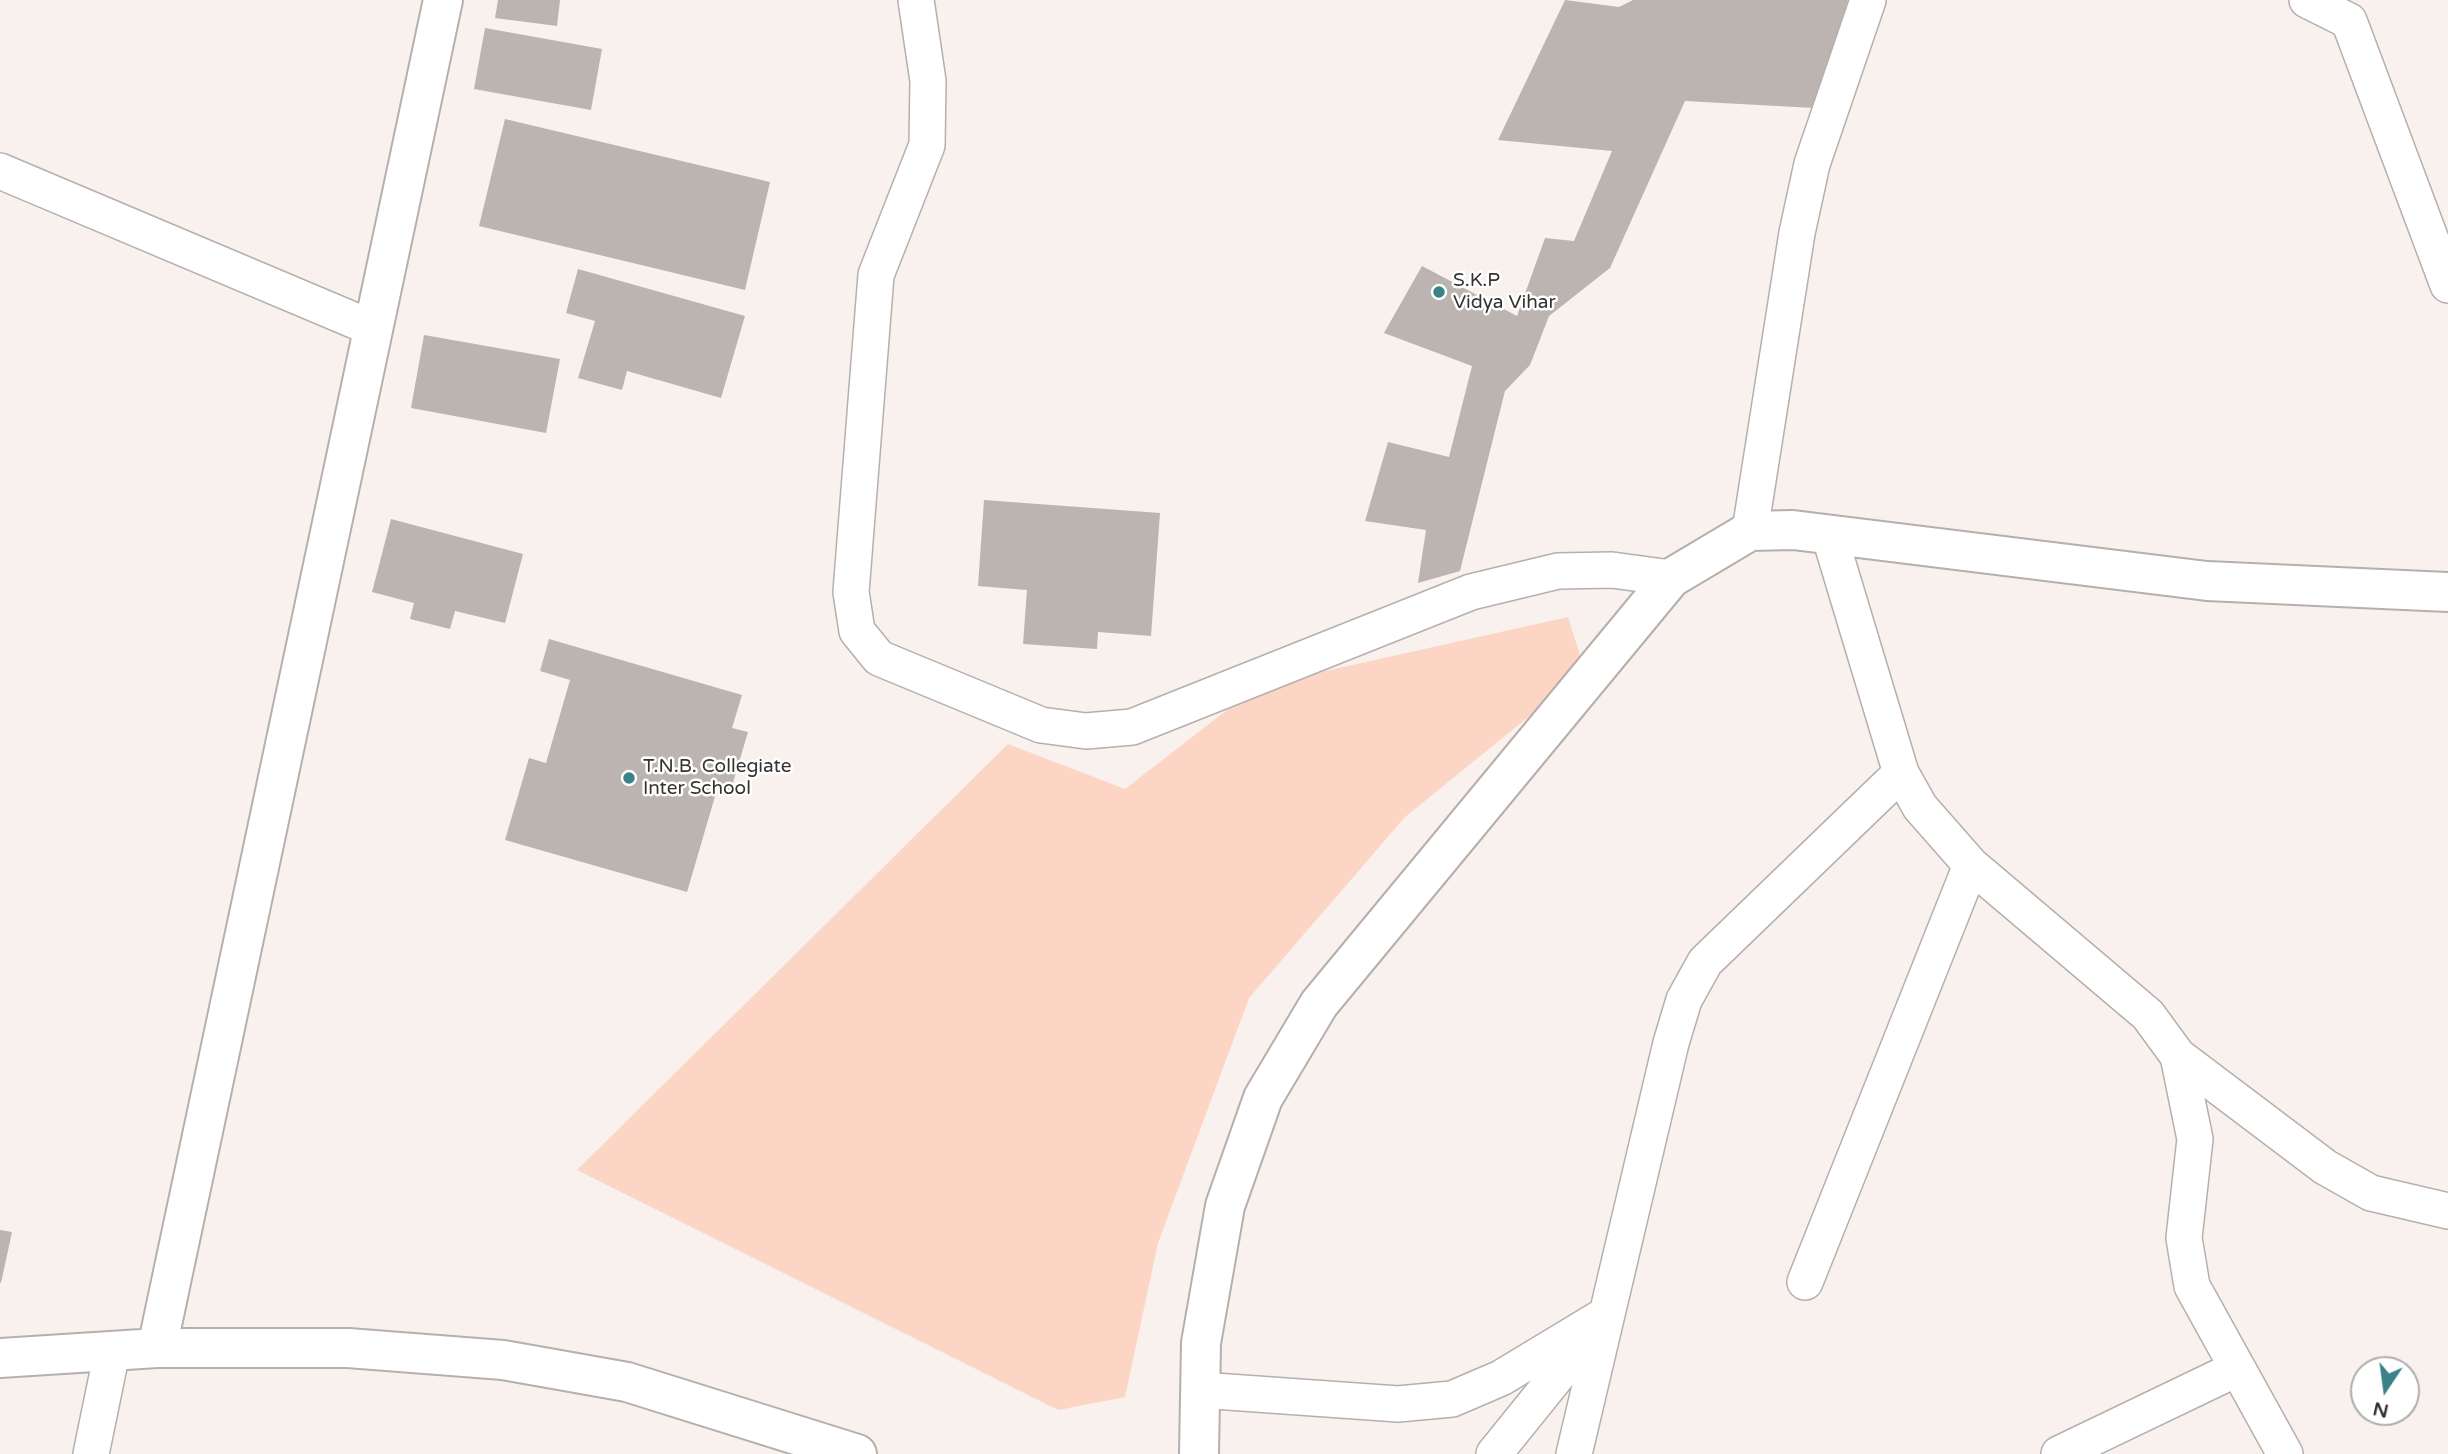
<!DOCTYPE html>
<style>
body{margin:0}
#map{position:relative;width:2448px;height:1454px;overflow:hidden;background:#f8f1ed;font-family:"Varela Round",sans-serif}
canvas{display:block}
.north{position:absolute;left:2350px;top:1356px;width:70px;height:70px;box-sizing:border-box;background:#fff;border:2px solid #aeadad;border-radius:50%;rotate:193deg;font-size:19px;font-weight:700;line-height:28px;text-align:center;color:#353231}
.north::after{content:'';display:block;margin:auto;width:24px;height:32px;background:#398287;clip-path:polygon(50% 0,100% 100%,50% 72%,0 100%)}
</style>
<div id="map">
<canvas width="2448" height="1454"></canvas>
<div class="north">N</div>
</div>
<script>
const g = document.querySelector('canvas').getContext('2d');
g.lineJoin = 'round';
function fillPath(path, color) { g.fillStyle = color; g.fill(path, 'evenodd'); }
const poly = rows => new Path2D(rows.map(r => 'M' + r).join(''));
function stroke(path, color, width, dash) { g.strokeStyle = color; g.lineWidth = width; g.lineCap = dash ? 'butt' : 'round'; g.setLineDash(dash || []); g.stroke(path); }
function drawText(font, color, halo, rows, align = 'center') {
  g.font = font + ' "Varela Round",sans-serif'; g.lineWidth = 5; g.setLineDash([]); g.textBaseline = 'middle'; g.strokeStyle = halo; g.fillStyle = color; for (const [text, x, y, turn = 0] of rows) {
    g.save(); g.translate(x, y); g.rotate((+turn || 0) * Math.PI / 180); g.textAlign = isNaN(turn) ? turn : align; if (halo) g.strokeText(text, 0, 0); g.fillText(text, 0, 0); g.restore();
  }
}
fillPath(poly([
 [1568,617,1585,671,1405,817,1249,998,1158,1243,1125,1397,1058,1410,577,1170,1008,744,1125,789,1258,686]
]), '#fdd5c4');
fillPath(poly([
 [498,0,560,0,557,26,495,18],
 [1565,0,1619,7,1633,0,1848,0,1814,108,1685,101,1610,268,1549,316,1530,365,1505,391,1460,571,1418,583,1426,530,1365,521,1388,442,1449,457,1472,366,1384,333,1422,266,1517,316,1545,238,1574,241,1612,151,1498,140],
 [485,28,602,49,591,110,474,89],
 [505,119,770,182,745,290,479,226],
 [578,269,745,316,721,398,627,371,622,390,578,378,595,321,566,313],
 [424,335,560,359,546,433,411,408],
 [984,500,1160,513,1151,636,1098,632,1097,649,1023,644,1027,590,978,586],
 [391,519,523,554,505,623,455,611,450,629,410,619,414,603,372,592],
 [549,639,742,695,732,728,748,732,729,796,716,793,687,892,505,840,529,758,546,763,570,680,540,671],
 [0,1230,12,1232,1,1283,0,1282]
]), '#bbb4b1');
const street = poly([
 [916,0,928,81,927,145,876,275,851,592,857,631,879,658,1041,725,1086,731,1132,727,1471,592,1558,571,1612,570,1671,578],
 [2307,0,2349,21,2448,285],
 [0,171,372,328],
 [1750,531,1797,233,1812,164,1868,0],
 [1829,534,1901,773,1920,807,1971,865,2148,1015,2178,1056,2195,1139,2184,1238,2192,1286,2285,1454],
 [2178,1056,2325,1167,2371,1193,2448,1211],
 [1805,1282,1971,865],
 [1200,1390,1398,1404,1452,1399,1501,1378,1607,1314,1494,1454],
 [91,1454,112,1352],
 [1574,1454,1671,1043,1684,1000,1705,962,1901,773],
 [2059,1454,2236,1369]
]);
const secondary = poly([
 [157,1348,443,0],
 [0,1358,157,1348,348,1348,503,1360,627,1382,857,1454],
 [1199,1454,1201,1343,1225,1206,1263,1098,1319,1004,1671,578,1750,531,1793,530,2207,581,2448,592]
]);
stroke(street, '#b6afac', 38);
stroke(secondary, '#b6afac', 42);
stroke(street, '#fff', 35);
stroke(secondary, '#fff', 38);
for (const [x, y, r, color] of [
 [1439,292,7,"#398287"],
 [629,778,7,"#398287"]
]) { const dot = new Path2D(); dot.arc(x, y, r, 0, 2 * Math.PI); g.fillStyle = color; g.fill(dot); stroke(dot, '#fff', 2.5); }
drawText('19px', '#353231', '#fff', [
 ["S.K.P",1453,281],
 ["Vidya Vihar",1453,303],
 ["T.N.B. Collegiate",643,767],
 ["Inter School",643,789]
], 'left');
</script>
